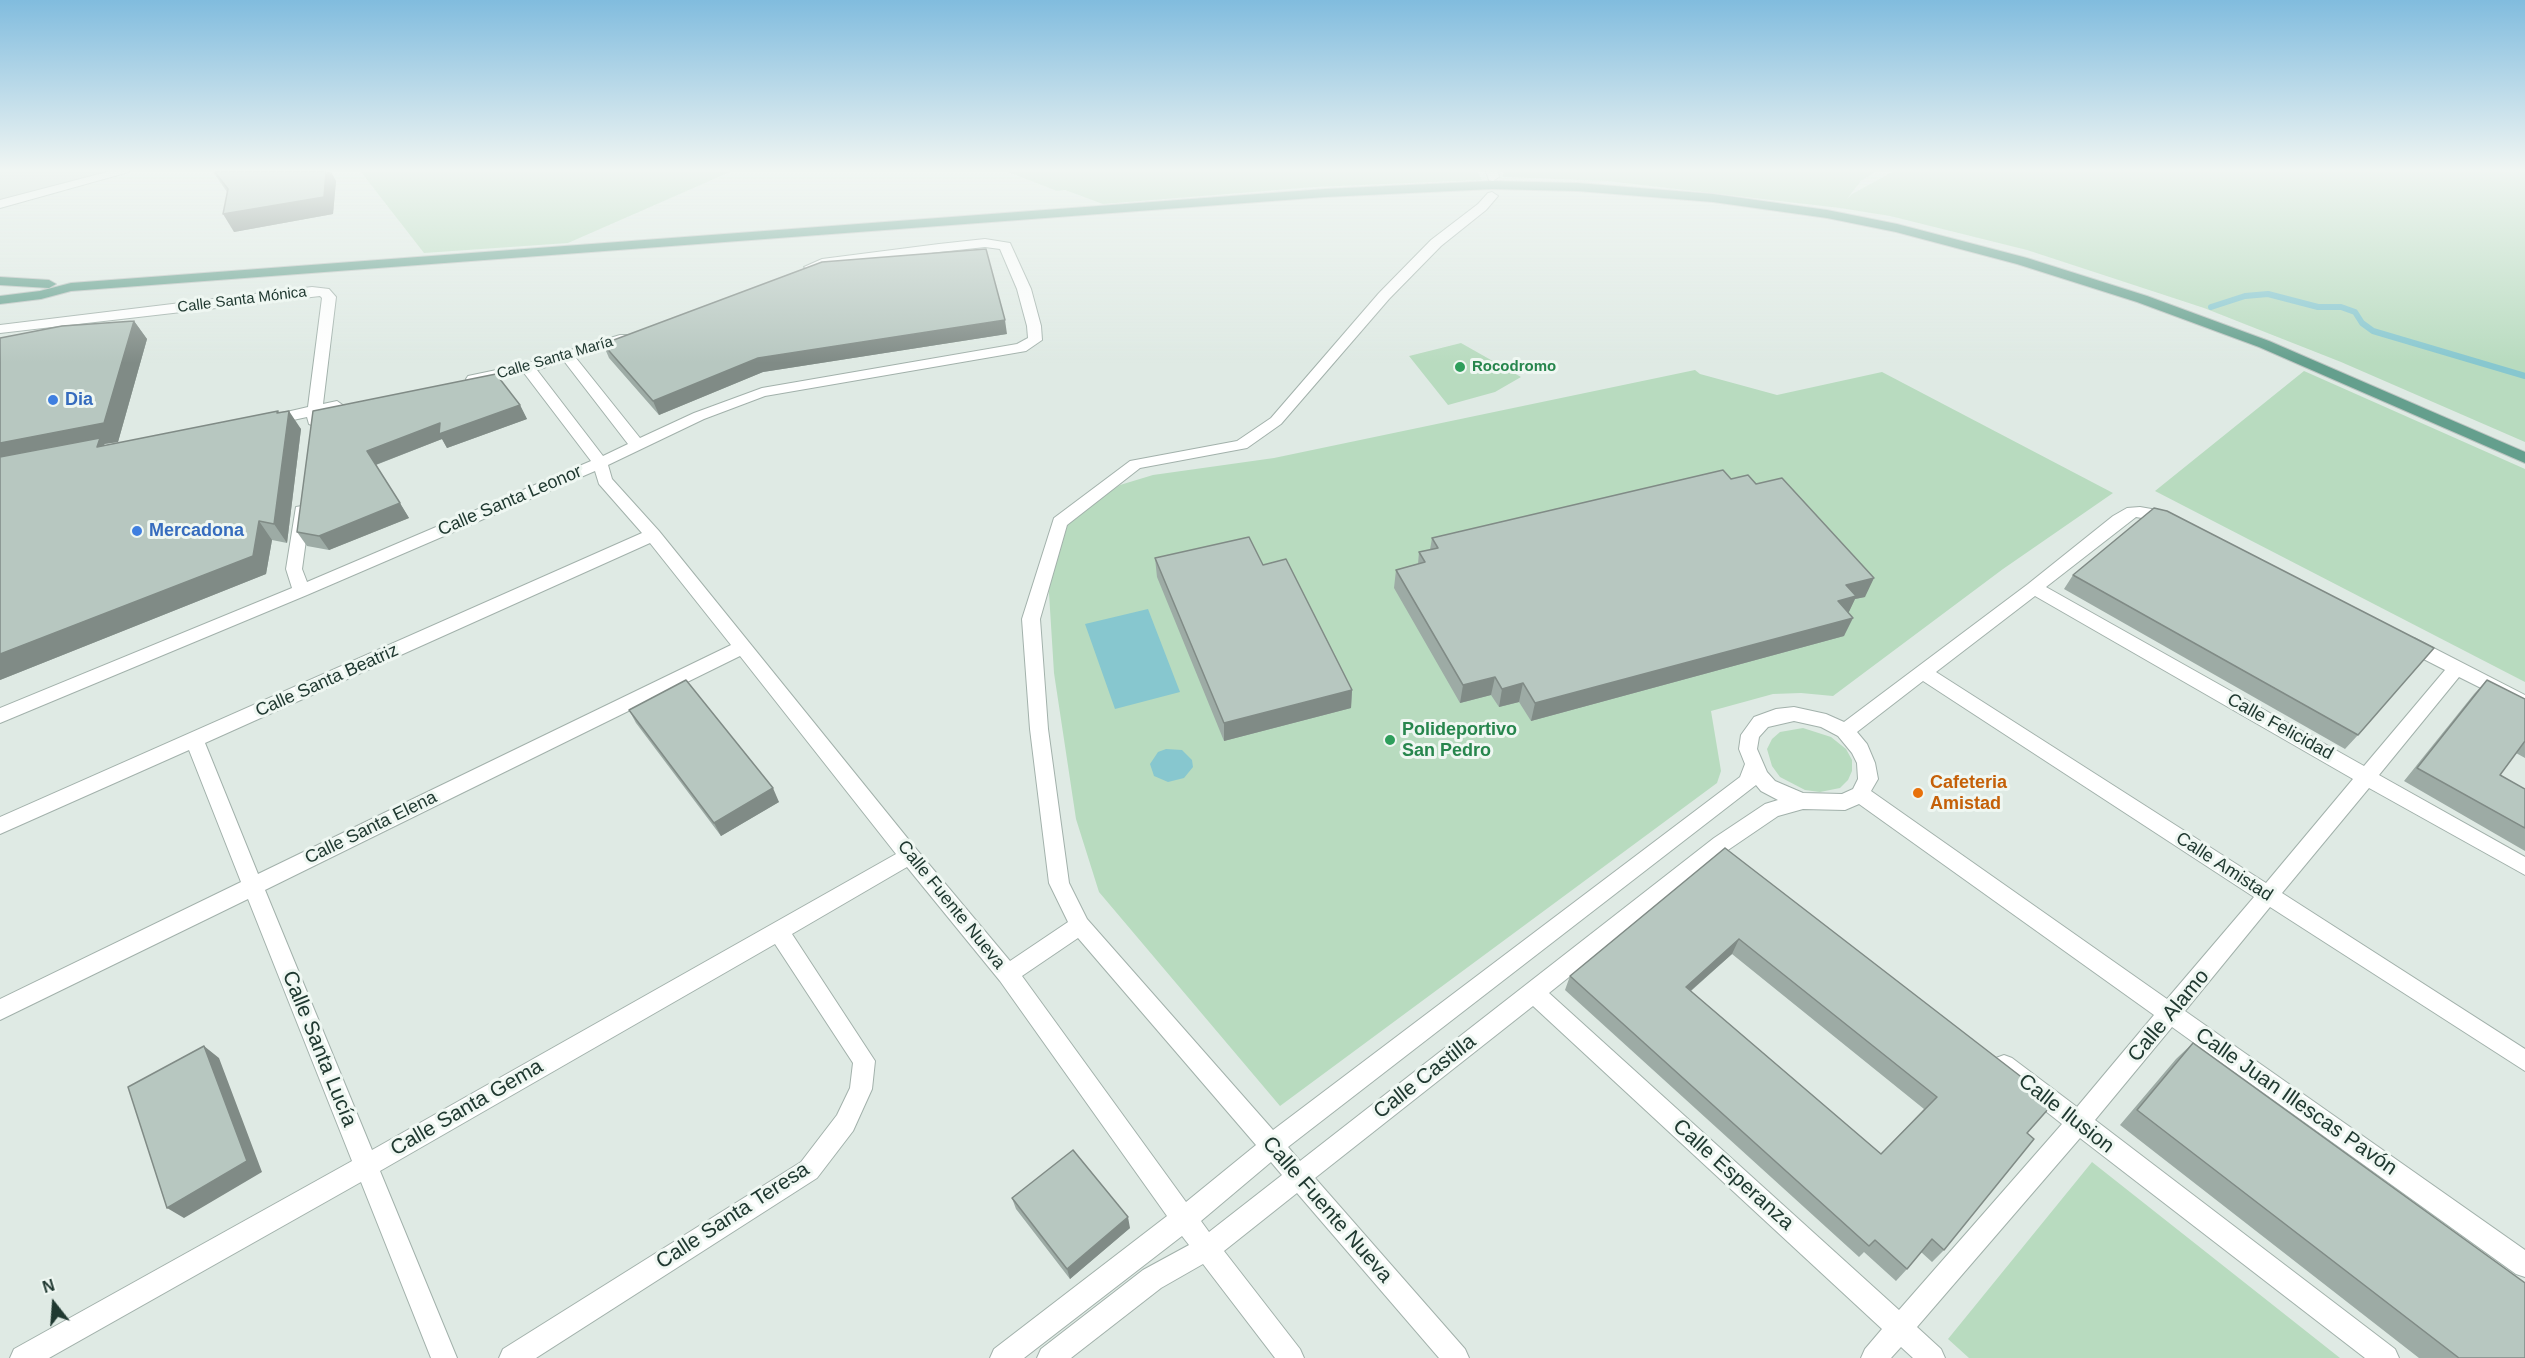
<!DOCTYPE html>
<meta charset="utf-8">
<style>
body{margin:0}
#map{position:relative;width:2525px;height:1358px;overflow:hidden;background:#dfeae4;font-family:Arial,sans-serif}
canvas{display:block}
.north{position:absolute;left:24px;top:1274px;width:60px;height:60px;-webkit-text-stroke:4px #eff7f2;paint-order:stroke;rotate:343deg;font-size:16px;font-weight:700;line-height:24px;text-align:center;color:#203931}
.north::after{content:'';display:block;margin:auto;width:21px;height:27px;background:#203931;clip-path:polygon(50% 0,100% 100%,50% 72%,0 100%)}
</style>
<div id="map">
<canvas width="2525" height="1358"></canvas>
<div class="north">N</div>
</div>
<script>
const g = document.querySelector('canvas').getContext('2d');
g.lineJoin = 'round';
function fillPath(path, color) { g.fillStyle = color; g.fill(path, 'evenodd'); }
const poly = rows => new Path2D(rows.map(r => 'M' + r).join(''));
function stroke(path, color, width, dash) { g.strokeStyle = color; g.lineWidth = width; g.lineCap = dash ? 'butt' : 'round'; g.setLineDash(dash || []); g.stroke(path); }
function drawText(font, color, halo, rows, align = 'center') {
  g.font = font + ' Arial,sans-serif'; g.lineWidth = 6; g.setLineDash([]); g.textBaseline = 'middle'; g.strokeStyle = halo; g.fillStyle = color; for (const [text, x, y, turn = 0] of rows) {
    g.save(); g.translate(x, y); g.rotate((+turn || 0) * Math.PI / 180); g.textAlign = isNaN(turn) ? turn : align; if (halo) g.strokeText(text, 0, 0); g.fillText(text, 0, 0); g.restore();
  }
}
fillPath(poly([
 [0,172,118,172,0,202]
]), '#cddad3');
fillPath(poly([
 [361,172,730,172,568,243,424,253],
 [1008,172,1478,172,1482,180,1315,187,1103,204,1065,190,1057,191],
 [1504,172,1875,172,1861,181,1847,199,1852,194,1892,172,2525,172,2525,442,2341,362,2204,308,2027,250,1890,216,1840,208,1607,181,1502,177],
 [1461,343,1521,377,1495,392,1448,405,1409,356],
 [1695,370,1700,374,1777,395,1882,372,2113,493,2003,569,1833,696,1801,693,1773,694,1711,711,1721,771,1717,783,1280,1106,1099,892,1076,819,1054,673,1049,593,1050,572,1067,525,1100,498,1120,485,1153,475,1274,458],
 [2304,371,2525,469,2525,682,2155,491],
 [1803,728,1831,737,1846,749,1852,760,1852,771,1848,780,1840,788,1820,792,1805,790,1780,777,1772,766,1767,749,1772,739,1780,732],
 [2092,1162,2340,1358,1969,1358,1948,1339]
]), '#b8dbbf');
fillPath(poly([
 [1148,609,1180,692,1115,709,1085,624],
 [1166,749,1182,750,1192,760,1193,767,1184,778,1168,782,1154,776,1150,764,1158,752]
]), '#87c7cf');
stroke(poly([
 [2211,307,2245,296,2268,294,2318,307,2341,307,2355,312,2362,323,2373,331,2525,376]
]), '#87c7cf', 6);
const minor = poly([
 [107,172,129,172,0,208,0,200,107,172],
 [1486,172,1498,172,1499,177,1493,181,1489,180,1486,172],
 [1492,192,1498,196,1486,210,1441,246,1389,299,1281,424,1247,448,1140,468,1067,525,1040,619,1048,729,1069,883,1087,919,1273,1130,1740,777,1745,764,1739,749,1741,735,1754,717,1776,709,1794,707,1826,714,1844,722,2028,584,2113,516,2127,508,2140,507,2163,511,2176,517,2178,521,2176,525,2170,526,2153,520,2136,517,2046,587,2364,766,2445,670,2402,648,2399,643,2402,638,2408,637,2414,638,2525,695,2525,710,2459,677,2379,775,2525,857,2525,875,2369,788,2282,893,2525,1049,2525,1071,2270,907,2185,1011,2525,1250,2525,1277,2516,1274,2172,1027,2095,1120,2395,1349,2399,1358,2365,1358,2080,1138,1917,1327,1941,1349,1945,1358,1913,1358,1901,1347,1891,1358,1861,1358,1865,1349,1882,1329,1533,1006,1315,1178,1465,1349,1469,1358,1439,1358,1297,1193,1224,1251,1300,1349,1304,1358,1275,1358,1203,1264,1161,1288,1071,1358,1037,1358,1041,1349,1143,1270,1189,1245,1182,1236,1024,1358,990,1358,994,1349,1167,1216,1000,981,907,867,792,934,875,1061,872,1089,853,1131,817,1178,536,1358,499,1358,503,1349,801,1162,837,1115,850,1088,853,1063,775,944,380,1171,457,1358,431,1358,361,1182,49,1358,10,1358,14,1349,352,1161,248,899,0,1020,0,999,241,882,189,750,0,834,0,817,642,533,599,484,595,471,307,595,0,723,0,708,292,588,286,569,296,507,302,506,308,507,310,511,302,569,307,582,591,461,524,373,473,383,468,382,466,379,468,376,525,364,620,335,630,335,632,338,630,341,576,358,640,438,694,413,762,388,1017,344,1028,338,1027,326,1017,289,1000,249,985,247,939,252,824,267,811,271,804,267,822,259,939,244,985,239,1010,243,1031,289,1041,326,1042,340,1026,351,765,396,704,419,608,465,612,479,659,531,917,850,1010,961,1068,922,1049,883,1030,729,1022,619,1054,518,1130,461,1237,441,1271,418,1379,293,1431,240,1478,204,1488,193,1492,192],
 [564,361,628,444,603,456,537,370,564,361],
 [650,543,731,645,258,874,205,743,650,543],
 [2035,596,2353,779,2266,883,1936,672,2035,596],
 [740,656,896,854,372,1150,265,890,740,656],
 [1923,681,2254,897,2167,999,1871,791,1878,779,1875,763,1867,744,1857,732,1923,681],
 [1794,721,1821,727,1838,736,1852,753,1857,763,1858,779,1853,789,1842,794,1803,793,1775,781,1767,772,1757,749,1759,737,1768,727,1794,721],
 [1756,785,1761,791,1778,800,1765,804,1714,838,1300,1161,1288,1147,1756,785],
 [1859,804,2154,1015,2077,1107,2012,1058,2004,1055,1996,1058,1993,1065,1996,1072,2062,1124,1899,1310,1549,993,1728,850,1778,816,1803,809,1845,810,1859,804],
 [1078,938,1256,1145,1186,1202,1022,976,1078,938],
 [1271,1162,1282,1175,1209,1232,1201,1221,1271,1162],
 [312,287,329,289,336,297,323,404,337,401,344,406,342,409,322,414,319,424,314,426,309,424,307,417,270,425,263,420,265,417,308,407,322,298,320,296,0,333,0,325,312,287]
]);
const major = poly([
 [1492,181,1578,183,1713,194,1827,210,1897,224,2027,258,2147,296,2269,341,2525,452,2525,463,2259,347,2137,302,2017,264,1896,232,1827,218,1713,202,1578,191,1492,189,1325,197,71,291,41,299,0,304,0,296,40,291,71,283,1325,189,1492,181],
 [0,277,49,280,56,284,49,288,0,285,0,277]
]);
stroke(minor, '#a2b1ab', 2);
stroke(major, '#bcc4c1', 2);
fillPath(minor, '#fff');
fillPath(major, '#649f8d');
fillPath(poly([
 [213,172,331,172,336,181,333,214,234,232,227,192],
 [134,321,147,339,118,442,104,444,105,446,279,413,301,429,287,543,272,540,266,574,0,680,0,338],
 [1007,334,763,372,659,415,609,358,603,344],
 [520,405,527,419,447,448,442,439,376,465,409,518,329,550,307,546,297,532,313,411],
 [1731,479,1756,484,1865,597,1855,599,1848,613,1844,636,1531,721,1519,702,1499,707,1491,695,1460,703,1394,588,1396,570,1418,564,1419,552,1430,550,1432,538],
 [1155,558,1263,565,1352,690,1351,708,1224,741,1157,577],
 [2073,575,2358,735,2345,749,2064,589],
 [2487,680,2525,699,2525,758,2516,753,2500,775,2525,789,2525,851,2404,781,2474,694],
 [629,710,779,802,721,836,636,723],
 [1725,848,2020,1083,2027,1133,1944,1250,1932,1262,1921,1252,1907,1269,1896,1281,1864,1252,1859,1257,1565,990,1570,976],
 [1732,954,1924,1109,1881,1154,1691,991],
 [2193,1043,2525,1358,2419,1358,2120,1125,2176,1059],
 [1012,1198,1130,1228,1070,1279,1016,1209]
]), '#9daba5');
fillPath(poly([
 [326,172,331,172,336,181,333,214,234,232,223,214],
 [1005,320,1007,334,763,372,659,415,653,401,758,358],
 [134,321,147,339,118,442,104,444,114,456,0,465,0,443],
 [520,405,527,419,447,448,442,439,375,465,367,451,440,423],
 [278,411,287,425,289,411,301,429,287,543,274,524],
 [400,503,409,518,329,550,319,536],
 [259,521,272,540,266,574,0,680,0,654],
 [1874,578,1865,597,1855,599,1848,614,1830,619,1846,585],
 [1853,618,1844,636,1531,721,1535,703],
 [1495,677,1491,695,1460,703,1463,685],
 [1523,683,1519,702,1499,707,1502,689],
 [1352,690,1351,708,1224,741,1224,723],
 [773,788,779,802,721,836,714,823],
 [1739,939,1732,954,1679,1001,1686,987],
 [204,1046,219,1058,262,1172,184,1218,167,1208],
 [1128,1217,1130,1228,1070,1279,1067,1269]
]), '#808b86');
const building = poly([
 [215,172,326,172,324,197,223,214,228,189,215,172],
 [986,249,1005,320,758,358,653,401,603,344,822,262,986,249],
 [134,321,104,423,0,443,0,338,62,326,134,321],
 [496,374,520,405,439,434,440,423,367,451,400,503,319,536,297,532,313,411,496,374],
 [278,411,277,413,289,411,274,524,259,521,253,556,0,654,0,457,100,438,97,447,278,411],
 [1723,470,1731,479,1748,475,1756,484,1782,478,1874,578,1846,585,1856,596,1838,601,1853,618,1535,703,1523,683,1502,689,1495,677,1463,685,1396,570,1425,562,1419,552,1438,548,1432,538,1723,470],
 [2154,508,2167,511,2434,648,2358,735,2073,575,2154,508],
 [1249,537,1263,565,1286,559,1352,690,1224,723,1155,558,1249,537],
 [686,680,773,788,714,823,629,710,686,680],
 [2487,680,2525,699,2525,741,2500,775,2525,789,2525,828,2417,768,2487,680],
 [1725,848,2024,1079,2020,1083,2050,1107,2027,1133,2034,1139,1944,1250,1932,1239,1907,1269,1875,1240,1869,1246,1570,976,1725,848],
 [1739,939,1937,1097,1881,1154,1686,987,1739,939],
 [2193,1043,2525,1283,2525,1358,2459,1358,2137,1110,2193,1043],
 [204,1046,247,1161,167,1208,128,1087,204,1046],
 [1073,1150,1128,1217,1067,1269,1012,1198,1073,1150]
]);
fillPath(building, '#b7c7c0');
stroke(building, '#808b86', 1.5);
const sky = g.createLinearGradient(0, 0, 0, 363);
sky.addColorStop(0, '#81bcde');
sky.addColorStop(0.47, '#f1f6f3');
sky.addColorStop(1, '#f1f6f300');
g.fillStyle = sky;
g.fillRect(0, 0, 2525, 363);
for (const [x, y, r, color] of [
 [1460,367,6,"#2e9e5b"],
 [53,400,6,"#3f7fe0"],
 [137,531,6,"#3f7fe0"],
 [1390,740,6,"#2e9e5b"],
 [1918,793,6,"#e8710a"]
]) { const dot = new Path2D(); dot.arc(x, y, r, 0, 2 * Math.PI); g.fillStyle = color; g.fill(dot); stroke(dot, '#eff7f2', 2); }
drawText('15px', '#203931', '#eff7f2', [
 ["Calle Santa Mónica",242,300,-7],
 ["Calle Santa María",555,358,-16]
]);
drawText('bold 15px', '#27864d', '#eff7f2', [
 ["Rocodromo",1472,367]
], 'left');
drawText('bold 18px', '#366cbe', '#eff7f2', [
 ["Dia",65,400],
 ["Mercadona",149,531]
], 'left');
drawText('18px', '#203931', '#eff7f2', [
 ["Calle Santa Leonor",510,501,-23],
 ["Calle Santa Beatriz",327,681,-24],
 ["Calle Felicidad",2280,727,29],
 ["Calle Santa Elena",371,828,-26],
 ["Calle Amistad",2224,867,33],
 ["Calle Fuente Nueva",951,905,51]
]);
drawText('bold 18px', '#27864d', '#eff7f2', [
 ["Polideportivo",1402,730],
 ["San Pedro",1402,751]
], 'left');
drawText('bold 18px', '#c56008', '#eff7f2', [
 ["Cafeteria",1930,783],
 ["Amistad",1930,804]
], 'left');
drawText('21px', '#203931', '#eff7f2', [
 ["Calle Alamo",2169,1016,-50],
 ["Calle Santa Lucía",319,1049,68],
 ["Calle Castilla",1425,1077,-38],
 ["Calle Juan Illescas Pavón",2296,1102,35],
 ["Calle Santa Gema",467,1108,-30],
 ["Calle Ilusion",2066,1114,38],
 ["Calle Esperanza",1733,1175,42],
 ["Calle Fuente Nueva",1327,1210,49],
 ["Calle Santa Teresa",733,1216,-33]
]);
</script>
